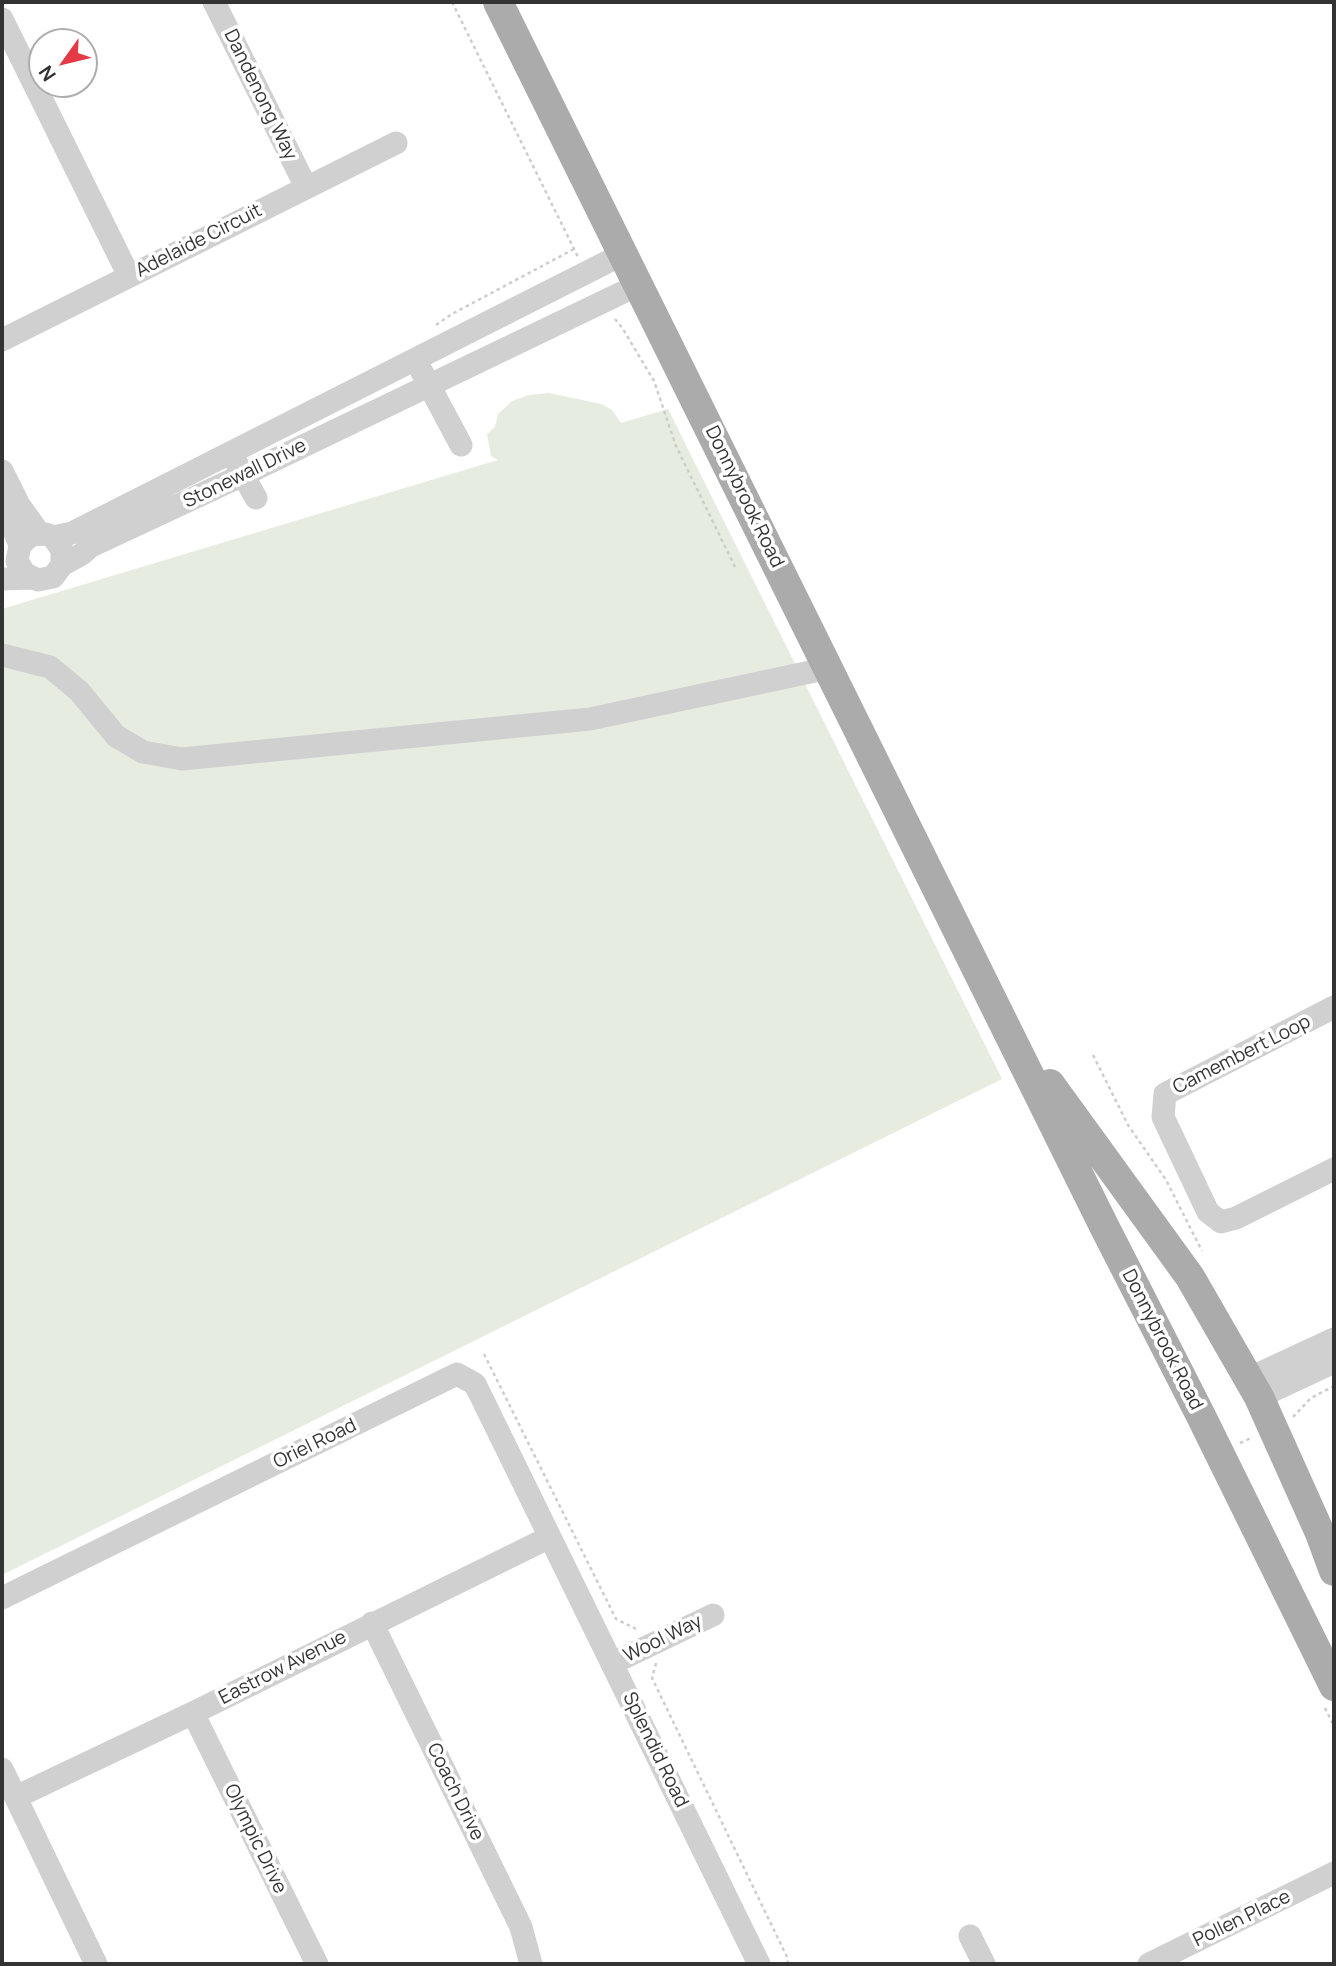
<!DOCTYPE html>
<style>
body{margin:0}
#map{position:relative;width:1336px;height:1966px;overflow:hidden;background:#fff;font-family:Manrope,sans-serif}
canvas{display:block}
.frame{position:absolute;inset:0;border:4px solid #333;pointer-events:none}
.north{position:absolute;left:28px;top:28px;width:70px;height:70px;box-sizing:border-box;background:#fff;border:2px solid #adadad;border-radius:50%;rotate:236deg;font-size:19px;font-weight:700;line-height:28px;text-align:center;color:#333}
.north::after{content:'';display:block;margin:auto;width:24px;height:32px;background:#e63946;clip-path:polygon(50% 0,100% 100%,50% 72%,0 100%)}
</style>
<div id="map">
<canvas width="1336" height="1966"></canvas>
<div class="frame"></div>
<div class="north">N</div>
</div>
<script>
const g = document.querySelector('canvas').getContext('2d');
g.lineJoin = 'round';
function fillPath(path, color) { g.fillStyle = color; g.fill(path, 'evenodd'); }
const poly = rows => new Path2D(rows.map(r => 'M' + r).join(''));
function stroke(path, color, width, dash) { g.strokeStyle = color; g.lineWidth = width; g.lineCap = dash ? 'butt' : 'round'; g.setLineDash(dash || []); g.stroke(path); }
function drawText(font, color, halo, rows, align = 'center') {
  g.font = font + ' Manrope,sans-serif'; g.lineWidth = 7; g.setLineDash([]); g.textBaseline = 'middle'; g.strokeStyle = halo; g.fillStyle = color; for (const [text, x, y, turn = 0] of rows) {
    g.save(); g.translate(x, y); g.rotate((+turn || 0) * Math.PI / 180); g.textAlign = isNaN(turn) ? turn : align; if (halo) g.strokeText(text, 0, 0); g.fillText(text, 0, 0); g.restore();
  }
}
fillPath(poly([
 [549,393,601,404,612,410,621,423,668,409,1002,1079,2,1575,2,609,498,460,491,456,487,434,495,427,498,414,512,401,529,395]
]), '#e6ecdf');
stroke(poly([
 [452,2,578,257],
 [615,319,623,329,654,381,676,446,735,567],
 [436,325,452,314,574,249],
 [1093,1055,1128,1125,1166,1180,1202,1251],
 [484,1354,616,1619,636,1629],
 [1293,1417,1311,1398,1334,1386],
 [1240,1443,1253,1437],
 [656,1663,652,1678,787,1957,788,1964],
 [1325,1708,1334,1726]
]), '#cdcdcd', 2.5, [3.5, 3.5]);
stroke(poly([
 [214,2,306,187],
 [2,19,129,276],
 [2,340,396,143],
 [422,372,461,445],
 [237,464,256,498],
 [2,471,19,505,39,533],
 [2,502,20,545],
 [53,537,72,533,623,254],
 [62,565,62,550,53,537,46,534,31,535,20,545,17,561,25,574,38,580,53,577,62,565,82,554,91,546,243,475,638,285],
 [2,579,31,578],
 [2,655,50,667,79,691,116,736,143,752,182,759,590,719,829,668],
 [1334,1007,1165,1094,1163,1117,1208,1212,1221,1222,1236,1218,1334,1169],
 [1248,1379,1334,1339],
 [1259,1397,1334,1362],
 [2,1598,457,1374,475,1384,759,1964],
 [372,1623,521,1927,531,1964],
 [613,1663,713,1615],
 [193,1713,317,1964],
 [2,1769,96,1964],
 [16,1797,193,1713,550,1537],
 [970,1936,984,1964],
 [1149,1964,1334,1873]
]), '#d0d0d0', 23);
stroke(poly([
 [498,2,1104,1226,1201,1416,1334,1686],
 [1050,1084,1190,1277,1259,1397,1320,1533,1334,1571]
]), '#ababab', 30);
drawText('19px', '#333', '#fff', [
 ["Dandenong Way",260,95,64],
 ["Adelaide Circuit",199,241,-27],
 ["Stonewall Drive",245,474,-26],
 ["Donnybrook Road",744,497,64],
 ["Camembert Loop",1242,1055,-27],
 ["Donnybrook Road",1162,1340,63],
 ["Oriel Road",315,1444,-26],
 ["Wool Way",663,1639,-26],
 ["Eastrow Avenue",283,1668,-27],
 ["Splendid Road",655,1750,64],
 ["Coach Drive",455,1792,64],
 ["Olympic Drive",255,1839,64],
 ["Pollen Place",1242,1919,-26]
]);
</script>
